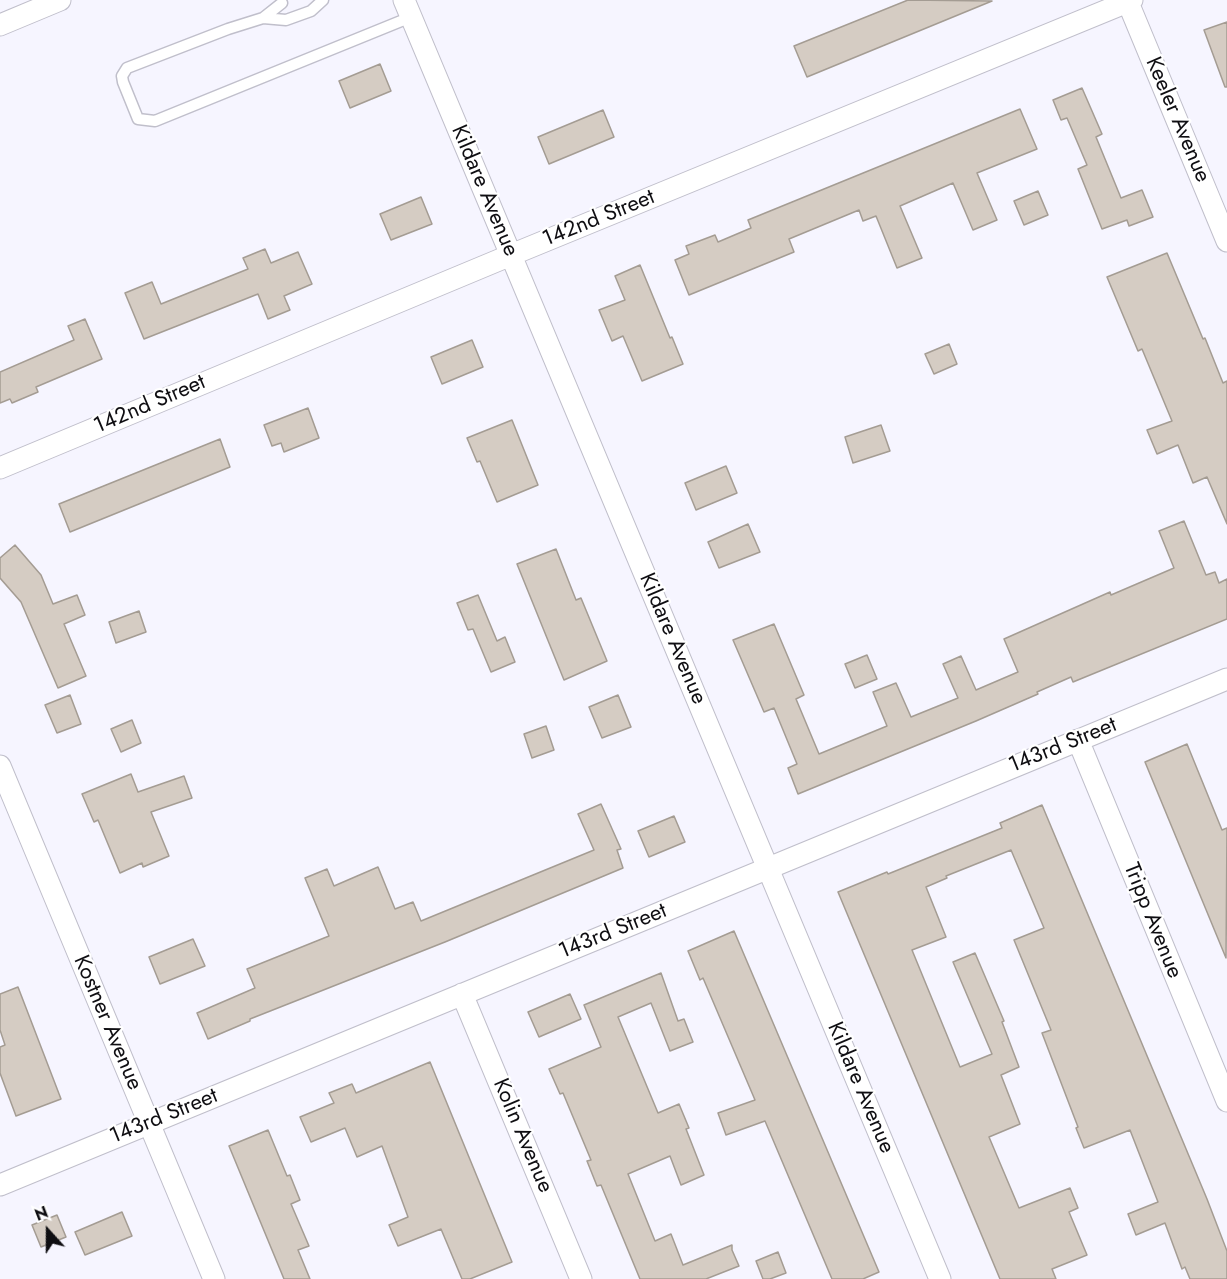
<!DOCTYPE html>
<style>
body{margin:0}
#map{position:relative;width:1227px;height:1279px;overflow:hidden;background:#f6f5ff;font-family:Jost,sans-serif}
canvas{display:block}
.north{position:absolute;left:18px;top:1201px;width:60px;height:60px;-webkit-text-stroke:4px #fff;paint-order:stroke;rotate:339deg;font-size:16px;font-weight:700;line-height:24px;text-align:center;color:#0f0e12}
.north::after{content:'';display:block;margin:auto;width:21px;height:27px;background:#0f0e12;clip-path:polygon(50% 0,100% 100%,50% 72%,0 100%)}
</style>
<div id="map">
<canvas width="1227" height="1279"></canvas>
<div class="north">N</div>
</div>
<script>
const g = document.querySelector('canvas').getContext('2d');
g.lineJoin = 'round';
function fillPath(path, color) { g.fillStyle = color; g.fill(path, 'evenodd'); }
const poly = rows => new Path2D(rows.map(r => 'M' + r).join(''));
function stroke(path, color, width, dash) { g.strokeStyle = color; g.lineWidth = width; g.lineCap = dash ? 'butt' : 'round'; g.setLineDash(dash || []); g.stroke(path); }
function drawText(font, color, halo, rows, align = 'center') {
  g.font = font + ' Jost,sans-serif'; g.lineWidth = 4.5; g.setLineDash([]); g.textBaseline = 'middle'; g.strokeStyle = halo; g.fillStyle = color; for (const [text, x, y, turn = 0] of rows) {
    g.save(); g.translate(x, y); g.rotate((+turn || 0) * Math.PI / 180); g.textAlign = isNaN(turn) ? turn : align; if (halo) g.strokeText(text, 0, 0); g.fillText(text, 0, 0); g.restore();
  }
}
const building = poly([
 [908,0,992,1,807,77,794,46,908,0],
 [1227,22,1227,87,1225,87,1204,30,1227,22],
 [380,64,391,91,350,108,339,81,380,64],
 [1082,88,1102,134,1096,137,1121,198,1142,190,1153,217,1129,226,1127,220,1102,229,1078,169,1087,165,1067,118,1061,120,1053,100,1082,88],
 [1020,109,1037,149,977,173,997,220,973,230,953,183,900,206,922,258,897,268,876,216,863,221,859,210,789,239,794,252,689,295,675,260,689,254,686,246,715,235,718,242,751,228,748,220,1020,109],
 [603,110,614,137,549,164,538,137,603,110],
 [1038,191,1048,215,1024,225,1014,201,1038,191],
 [421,197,432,224,391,240,380,214,421,197],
 [265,249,271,263,298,252,312,284,284,296,290,310,268,319,258,294,144,339,125,293,152,282,161,304,248,269,243,258,265,249],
 [1167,253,1203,339,1205,338,1223,383,1227,381,1227,524,1207,477,1193,483,1178,445,1157,454,1147,430,1172,421,1142,349,1138,351,1107,277,1167,253],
 [640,265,670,338,672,337,683,364,642,381,623,336,612,341,599,310,625,300,615,276,640,265],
 [85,319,102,359,36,387,38,392,12,403,10,399,0,403,0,372,74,340,68,326,85,319],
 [472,340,483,367,442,384,431,357,472,340],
 [949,344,957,364,934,374,925,354,949,344],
 [308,408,319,438,284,452,281,443,272,446,264,425,308,408],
 [512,420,538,485,497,502,480,461,477,462,467,438,512,420],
 [881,425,890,451,853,463,845,437,881,425],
 [220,439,230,467,70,532,59,504,220,439],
 [726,466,737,493,696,510,685,483,726,466],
 [1184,521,1206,575,1215,572,1219,583,1227,579,1227,619,1073,682,1071,677,1037,692,1038,694,976,721,798,794,788,768,797,764,774,708,764,712,733,640,774,624,804,695,796,699,819,754,887,726,873,692,896,683,911,717,958,698,943,664,961,656,976,690,1018,672,1004,639,1110,592,1111,595,1174,568,1159,531,1184,521],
 [748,524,760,552,719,568,708,542,748,524],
 [15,545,41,575,53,604,77,595,85,615,64,624,86,676,58,688,21,602,0,578,0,558,15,545],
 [556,549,576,600,581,598,607,661,564,680,517,564,556,549],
 [478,595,497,641,505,637,515,662,491,672,473,629,468,630,457,603,478,595],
 [139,611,146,632,116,643,109,622,139,611],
 [867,655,877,679,855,688,845,664,867,655],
 [70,695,81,724,57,733,45,705,70,695],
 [618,695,631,727,602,738,589,707,618,695],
 [132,720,141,743,121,752,111,729,132,720],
 [546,726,554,750,532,758,524,734,546,726],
 [1187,744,1222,830,1227,828,1226,958,1145,762,1187,744],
 [131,774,138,792,184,776,192,798,151,812,169,856,143,867,142,863,120,873,98,820,94,822,82,794,131,774],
 [601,804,621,849,617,850,623,868,445,942,250,1019,250,1021,208,1039,197,1013,255,988,247,969,329,936,305,878,327,869,334,886,378,867,395,909,413,902,421,921,594,850,578,814,601,804],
 [1042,805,1207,1199,1227,1251,1227,1279,1190,1279,1185,1267,1182,1269,1165,1223,1136,1235,1128,1214,1158,1202,1130,1130,1084,1148,1076,1128,1078,1127,1042,1033,1051,1030,1014,940,1044,928,1011,850,946,876,947,878,926,887,946,937,912,950,960,1067,992,1054,953,962,975,953,1004,1021,1002,1022,1019,1067,1001,1075,1020,1124,989,1137,1019,1208,1070,1188,1078,1208,1069,1212,1087,1255,1052,1269,1056,1279,1000,1279,838,892,887,872,888,874,1002,828,1000,823,1042,805],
 [674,816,685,842,649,857,638,831,674,816],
 [734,931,879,1272,863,1279,832,1279,765,1121,726,1135,718,1113,755,1100,703,978,700,980,688,951,734,931],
 [193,939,205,966,160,984,149,957,193,939],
 [661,973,678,1021,684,1019,693,1042,670,1051,651,1003,618,1017,658,1113,679,1104,689,1128,686,1129,704,1175,681,1185,670,1156,628,1174,655,1241,671,1234,683,1265,732,1245,732,1250,739,1266,706,1279,640,1279,601,1185,597,1186,587,1161,591,1160,563,1093,560,1094,549,1069,601,1047,584,1005,661,973],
 [18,987,61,1099,16,1116,0,1073,0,1047,5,1045,0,1030,0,994,18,987],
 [570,994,581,1019,539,1037,528,1012,570,994],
 [430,1062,512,1262,470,1279,462,1279,441,1229,398,1246,389,1225,408,1217,382,1146,357,1157,345,1128,311,1142,300,1117,334,1103,329,1093,352,1084,356,1093,430,1062],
 [268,1130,287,1176,290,1175,300,1200,291,1204,309,1246,298,1250,310,1279,284,1279,229,1146,268,1130],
 [122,1212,132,1236,85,1255,75,1232,122,1212],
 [57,1215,66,1237,41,1247,32,1225,57,1215],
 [778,1252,786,1273,770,1279,763,1279,756,1261,778,1252]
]);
fillPath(building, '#d5ccc3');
stroke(building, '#a49c93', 1.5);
const service = poly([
 [323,0,311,11,286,20,263,18,228,29,127,68,122,76,123,82,138,119,155,121,411,17],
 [263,18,282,3]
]);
const minor = poly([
 [404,0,940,1279],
 [1127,0,1227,241],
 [0,25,60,0],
 [0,468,511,255,1132,0],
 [1078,740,1227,1101],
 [0,766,214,1279],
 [462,994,581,1279],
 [0,1185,1227,679]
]);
stroke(service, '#c0bfcb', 13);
stroke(minor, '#c0bfcb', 23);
stroke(service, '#fff', 10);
stroke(minor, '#fff', 21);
drawText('22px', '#0f0e12', '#fff', [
 ["Keeler Avenue",1177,120,67],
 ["Kildare Avenue",484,191,67],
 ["142nd Street",599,219,-22],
 ["142nd Street",150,405,-23],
 ["Kildare Avenue",672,639,67],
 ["143rd Street",1063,746,-22],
 ["Tripp Avenue",1152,921,68],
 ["143rd Street",613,932,-22],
 ["Kostner Avenue",107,1023,67],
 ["Kildare Avenue",860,1088,67],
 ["143rd Street",164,1117,-22],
 ["Kolin Avenue",522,1136,67]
]);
</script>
